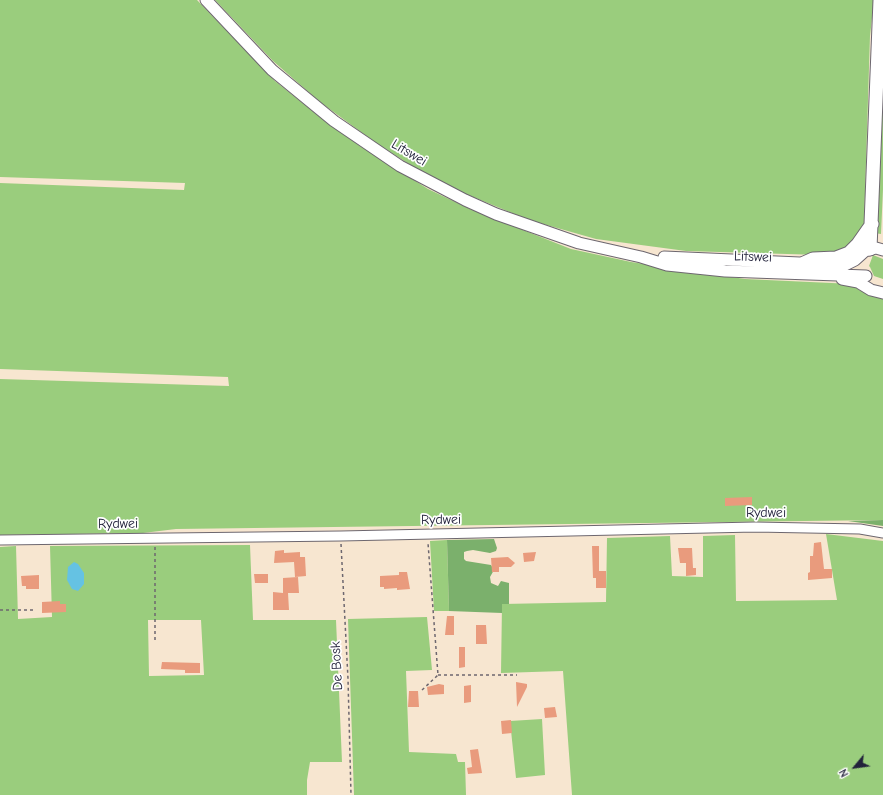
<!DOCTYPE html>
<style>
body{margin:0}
#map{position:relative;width:883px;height:795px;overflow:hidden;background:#f7e6d0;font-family:"Comic Neue",sans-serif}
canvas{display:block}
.north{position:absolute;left:835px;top:747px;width:40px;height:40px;-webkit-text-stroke:3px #fff;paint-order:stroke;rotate:241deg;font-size:11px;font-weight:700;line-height:16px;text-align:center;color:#22223b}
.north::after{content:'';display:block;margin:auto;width:14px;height:18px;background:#22223b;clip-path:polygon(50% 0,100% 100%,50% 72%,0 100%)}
</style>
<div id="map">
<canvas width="883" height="795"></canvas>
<div class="north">N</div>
</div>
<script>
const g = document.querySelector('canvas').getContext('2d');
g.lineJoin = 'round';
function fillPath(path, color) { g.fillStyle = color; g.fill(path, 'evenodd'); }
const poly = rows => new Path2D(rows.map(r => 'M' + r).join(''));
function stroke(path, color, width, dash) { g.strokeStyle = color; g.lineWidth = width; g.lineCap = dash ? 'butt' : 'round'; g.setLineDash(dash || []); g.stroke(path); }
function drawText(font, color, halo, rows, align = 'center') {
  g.font = font + ' "Comic Neue",sans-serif'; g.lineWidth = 3.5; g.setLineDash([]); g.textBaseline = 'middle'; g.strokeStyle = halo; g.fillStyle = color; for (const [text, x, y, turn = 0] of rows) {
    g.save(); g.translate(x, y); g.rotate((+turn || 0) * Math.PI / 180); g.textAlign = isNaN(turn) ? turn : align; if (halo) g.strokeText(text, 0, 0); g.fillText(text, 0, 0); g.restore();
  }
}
fillPath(poly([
 [0,0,197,0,275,81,320,117,360,146,428,189,470,209,571,249,631,262,745,279,853,284,859,290,883,296,883,520,176,529,143,533,0,535,0,379,229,386,228,377,0,369,0,183,184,190,185,183,0,177],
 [215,0,874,0,870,36,864,225,847,250,821,255,686,251,596,239,529,220,466,194,420,171,376,143,320,102,273,61],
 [883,10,883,189,881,234,874,233],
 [873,255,883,259,883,279,874,276,870,267,869,266],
 [826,534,883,541,883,795,572,795,563,671,501,673,502,604,606,602,607,538,670,536,672,576,703,577,703,536,735,535,736,601,837,600],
 [447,540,449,611,434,611,430,541],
 [250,545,253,620,336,620,342,762,310,762,307,780,307,795,0,795,0,547,16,546,18,619,52,617,50,546],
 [148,620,201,620,204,675,149,676],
 [427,617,432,670,406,671,409,752,456,754,458,762,465,762,466,795,354,795,348,619],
 [542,719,545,775,516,778,510,721]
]), '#9acd7d');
fillPath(poly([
 [883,520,883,526,848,521],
 [494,539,497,548,496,551,490,553,473,550,467,551,464,552,464,559,466,561,491,565,494,570,490,577,491,583,498,586,501,581,509,583,509,604,502,604,502,613,449,611,447,540]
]), '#7bb06c');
fillPath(poly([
 [74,562,78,564,84,573,84,584,78,591,72,589,67,580,68,567]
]), '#65c2e3');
fillPath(poly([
 [752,497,752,505,725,506,725,498],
 [821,542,824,569,832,569,832,578,808,580,808,573,810,572,810,556,813,556,814,543],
 [592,546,599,546,599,571,606,571,606,588,596,588,596,578,593,578],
 [678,548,692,548,693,568,696,568,696,575,686,576,686,563,680,563],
 [284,550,284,553,300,552,300,557,305,557,306,576,295,577,294,562,274,563,275,551],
 [536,552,534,561,524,562,523,553],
 [508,557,515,563,511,567,499,567,499,572,492,572,491,558],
 [399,572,407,572,410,589,397,590,397,588,384,589,384,587,380,587,380,576,399,575],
 [254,574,268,574,268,583,255,583],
 [39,575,39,589,26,589,26,586,22,586,21,576],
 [298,577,299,593,288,593,289,610,273,610,273,592,283,593,283,578],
 [60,601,60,604,66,604,66,612,42,613,42,602],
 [447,616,454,616,454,635,445,635],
 [476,625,486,625,487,644,476,644],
 [459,647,465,647,465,667,459,668],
 [162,662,200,663,200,673,185,673,185,670,161,669],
 [516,682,527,684,527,687,517,707],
 [439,684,444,685,444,694,428,695,427,687],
 [471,685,471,702,464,703,464,686],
 [409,691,418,691,419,707,408,707],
 [555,707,557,717,545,718,544,708],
 [511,720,512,733,502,734,501,721],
 [478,749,482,773,468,774,467,768,472,767,470,750]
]), '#e99b7d');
const minor = poly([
 [0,540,341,536,755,527,860,529,883,533]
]);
const major = poly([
 [206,0,272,70,334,121,400,166,465,200,496,214,579,243,641,257,667,265,725,271,866,276],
 [664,257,845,265,855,260,865,251,876,248,883,250],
 [842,279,858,282,871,290,883,293]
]);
const highway = poly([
 [870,249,880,0],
 [804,263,813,259,836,258,849,253,858,244,872,224]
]);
stroke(minor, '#6d676f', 11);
stroke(major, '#6d676f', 13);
stroke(highway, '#6d676f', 15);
stroke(poly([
 [341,544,348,679,351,795],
 [155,547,155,643],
 [0,610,34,610],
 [438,675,517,675],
 [422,690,438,675,428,543]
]), '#6d676f', 1.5, [3, 3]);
stroke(minor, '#fff', 9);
stroke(major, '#fff', 11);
stroke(highway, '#fff', 13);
drawText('14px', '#22223b', '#fff', [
 ["Litswei",409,153,31],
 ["Litswei",753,257,2],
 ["Rydwei",766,513],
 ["Rydwei",441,520,-1],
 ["Rydwei",118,524,-1],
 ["De Bosk",337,666,-93]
]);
</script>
